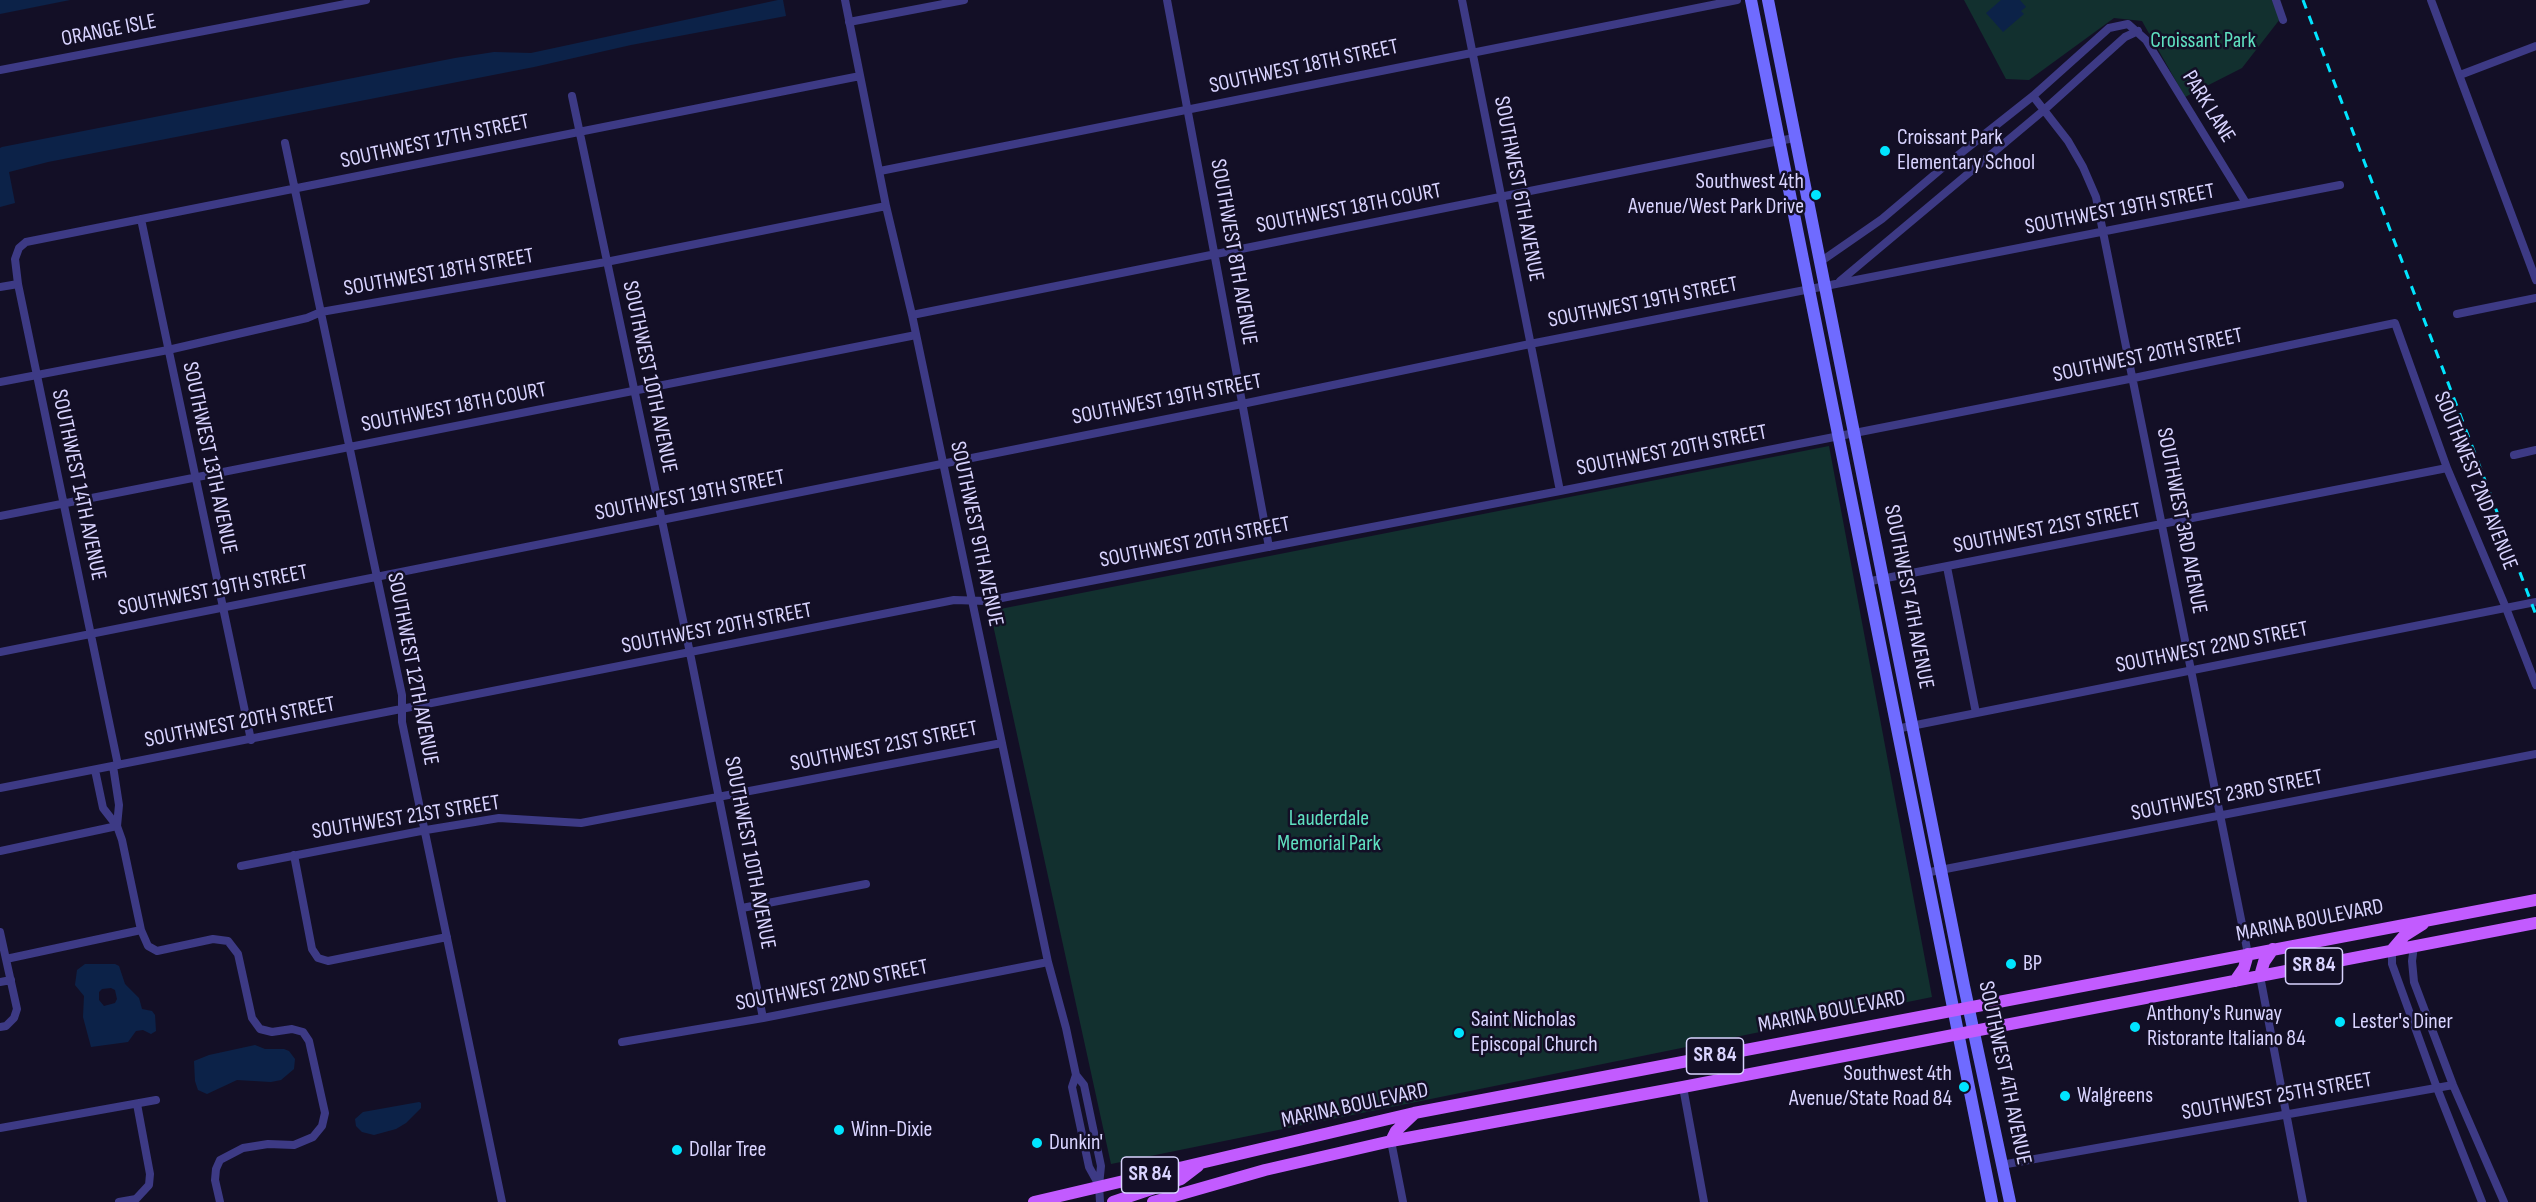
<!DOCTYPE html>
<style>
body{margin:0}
canvas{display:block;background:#130f26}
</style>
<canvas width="2536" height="1202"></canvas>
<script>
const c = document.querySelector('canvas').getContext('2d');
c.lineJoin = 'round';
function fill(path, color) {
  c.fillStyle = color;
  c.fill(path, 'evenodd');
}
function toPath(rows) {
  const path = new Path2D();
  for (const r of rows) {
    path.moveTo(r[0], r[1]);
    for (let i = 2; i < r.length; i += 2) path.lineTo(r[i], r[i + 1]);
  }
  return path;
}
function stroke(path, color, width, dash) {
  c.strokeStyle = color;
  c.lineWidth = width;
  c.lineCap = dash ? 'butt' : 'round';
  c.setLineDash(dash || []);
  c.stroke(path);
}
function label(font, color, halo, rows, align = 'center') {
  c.font = font + ' "Sofia Sans Condensed",sans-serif';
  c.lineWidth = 5;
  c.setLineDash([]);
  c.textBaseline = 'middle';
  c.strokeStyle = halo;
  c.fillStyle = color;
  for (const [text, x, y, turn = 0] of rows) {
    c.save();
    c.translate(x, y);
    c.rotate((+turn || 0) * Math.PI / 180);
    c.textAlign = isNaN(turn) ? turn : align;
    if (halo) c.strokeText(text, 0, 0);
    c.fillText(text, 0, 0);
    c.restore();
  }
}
const green = toPath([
 [1964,0,2272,0,2280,19,2242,68,2185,97,2142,21,2114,18,2029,80,2006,79],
 [1829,446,1932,997,1111,1164,990,611]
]);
const water = toPath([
 [0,0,70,0,0,14],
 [778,0,783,0,786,16,631,45,534,67,48,162,9,172,15,203,0,207,0,148,2,147,455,58,494,52,531,53],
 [2001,0,2020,0,2026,7,2021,11,2024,14,2003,32,1986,13],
 [85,964,115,964,119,966,125,984,139,998,142,1009,152,1011,155,1015,156,1031,151,1034,143,1030,136,1031,128,1042,91,1047,83,1017,84,996,75,985,77,970],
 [111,988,115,990,117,999,115,1003,104,1006,99,1000,99,992,102,989],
 [255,1045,265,1049,284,1049,289,1051,295,1059,294,1069,281,1080,271,1082,237,1080,207,1094,198,1090,195,1081,194,1061,209,1055],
 [419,1102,421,1103,421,1108,406,1123,396,1129,374,1135,362,1132,356,1126,355,1119,363,1112]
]);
const street = toPath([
 [845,0,886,206,912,315,1048,962,1066,1028,1076,1075,1072,1087,1089,1167,1099,1185],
 [1167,0,1269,547],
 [1462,0,1560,491],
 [2276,0,2283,20],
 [2431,0,2536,280],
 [849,22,964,0],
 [0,70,366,0],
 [2460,75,2536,46],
 [572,96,690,653,763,1018],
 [2033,96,2068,141,2083,167,2096,197,2248,954],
 [285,143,402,695,402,722,502,1202],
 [880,171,1737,0],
 [141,219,251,740],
 [1820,262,1882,219,1947,164,2033,96,2109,28,2128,24,2146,40,2246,203],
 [1840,281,2044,110,2125,37,2138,31],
 [0,287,18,284],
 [2457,314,2536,298],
 [912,315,1794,138],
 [0,382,168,350,307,318,321,312,606,262,886,206],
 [2514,455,2536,450],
 [0,516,916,335],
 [1947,567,1976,713],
 [1866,582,2447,468],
 [0,652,1242,404,1530,344,2340,185],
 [1896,729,2536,602],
 [118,765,18,284,15,259,19,248,26,242,860,76],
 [113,766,119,805,117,826],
 [95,770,103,808,117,826,122,840,141,930],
 [0,788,954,600,986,601,1560,491,2134,378,2395,323,2447,468,2506,608,2536,685],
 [0,851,117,826],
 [294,855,312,949,318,958,328,961,447,937],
 [241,866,426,830,499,818,581,823,1002,743],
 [1925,873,2536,754],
 [742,908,866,884],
 [0,932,17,1009,14,1018,6,1026,0,1027],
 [2414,946,2412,961,2414,982,2453,1085,2504,1202],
 [2392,950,2392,964,2437,1088,2482,1202],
 [6,959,141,930,148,946,157,951,213,939,228,941,238,954,252,1018,260,1029,272,1032,292,1029,303,1032,309,1041,325,1113,322,1126,313,1137,294,1145,268,1144,243,1148,220,1160,216,1169,215,1180,220,1202],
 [2260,976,2303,1202],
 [0,982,11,980],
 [622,1042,763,1018,1048,962],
 [1076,1075,1084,1085,1101,1166,1099,1185,1100,1202],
 [1683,1087,1704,1202],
 [0,1128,156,1100],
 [1391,1141,1403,1202],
 [2001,1165,2453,1085],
 [119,1202,136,1199,149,1185,150,1174,137,1104]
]);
const secondary = toPath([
 [1751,0,1992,1202],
 [1768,0,1964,986,2010,1202]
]);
const primary = toPath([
 [2392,950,2404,936,2423,924],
 [2260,976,2264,962,2273,949],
 [2235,981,2244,968,2248,954],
 [1391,1141,1396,1131,1414,1114],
 [1034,1202,1414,1113,2536,900],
 [1113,1202,1181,1179,1198,1166],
 [1153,1202,1265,1170,1391,1141,1683,1087,2536,923]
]);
const rail = toPath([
 [2303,0,2536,615]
]);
const markers = [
 [1885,151,6,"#00e5ff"],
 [1816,195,6,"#00e5ff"],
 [2011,964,6,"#00e5ff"],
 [2340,1022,6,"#00e5ff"],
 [2135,1027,6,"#00e5ff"],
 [1459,1033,6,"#00e5ff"],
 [1964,1087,6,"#00e5ff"],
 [2065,1096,6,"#00e5ff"],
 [839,1130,6,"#00e5ff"],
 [1037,1143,6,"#00e5ff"],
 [677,1150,6,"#00e5ff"]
];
const shields = [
 [2314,966,57],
 [1715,1056,57],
 [1150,1175,57]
];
const shieldNames = [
 ["SR 84",2314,966],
 ["SR 84",1715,1056],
 ["SR 84",1150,1175]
];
const streetNames = [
 ["ORANGE ISLE",109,31,-11],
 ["SOUTHWEST 18TH STREET",1304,67,-12],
 ["PARK LANE",2208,107,58],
 ["SOUTHWEST 17TH STREET",435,142,-12],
 ["SOUTHWEST 6TH AVENUE",1518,189,79],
 ["SOUTHWEST 18TH COURT",1349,209,-11],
 ["SOUTHWEST 19TH STREET",2120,210,-11],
 ["SOUTHWEST 8TH AVENUE",1233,252,80],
 ["SOUTHWEST 18TH STREET",439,273,-10],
 ["SOUTHWEST 19TH STREET",1643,303,-11],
 ["SOUTHWEST 20TH STREET",2148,356,-12],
 ["SOUTHWEST 10TH AVENUE",649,377,78],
 ["SOUTHWEST 19TH STREET",1167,400,-11],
 ["SOUTHWEST 18TH COURT",454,408,-11],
 ["SOUTHWEST 20TH STREET",1672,451,-11],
 ["SOUTHWEST 13TH AVENUE",209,458,78],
 ["SOUTHWEST 2ND AVENUE",2475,481,68],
 ["SOUTHWEST 14TH AVENUE",78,485,78],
 ["SOUTHWEST 19TH STREET",690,496,-11],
 ["SOUTHWEST 3RD AVENUE",2181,521,79],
 ["SOUTHWEST 21ST STREET",2047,529,-11],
 ["SOUTHWEST 9TH AVENUE",976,534,78],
 ["SOUTHWEST 20TH STREET",1195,543,-11],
 ["SOUTHWEST 19TH STREET",213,591,-11],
 ["SOUTHWEST 4TH AVENUE",1908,597,79],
 ["SOUTHWEST 20TH STREET",717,629,-11],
 ["SOUTHWEST 22ND STREET",2212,648,-11],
 ["SOUTHWEST 12TH AVENUE",412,669,79],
 ["SOUTHWEST 20TH STREET",240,723,-11],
 ["SOUTHWEST 21ST STREET",884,747,-11],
 ["SOUTHWEST 23RD STREET",2227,796,-11],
 ["SOUTHWEST 21ST STREET",406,818,-9],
 ["SOUTHWEST 10TH AVENUE",749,853,79],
 ["MARINA BOULEVARD",2310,921,-11],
 ["SOUTHWEST 22ND STREET",832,986,-11],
 ["MARINA BOULEVARD",1832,1012,-11],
 ["SOUTHWEST 4TH AVENUE",2004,1073,78],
 ["SOUTHWEST 25TH STREET",2277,1097,-10],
 ["MARINA BOULEVARD",1355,1106,-12]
];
const parkNames = [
 ["Croissant Park",2203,41],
 ["Lauderdale",1329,819],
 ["Memorial Park",1329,844]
];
const poiNames = [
 ["Croissant Park",1897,138],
 ["Elementary School",1897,163],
 ["Southwest 4th",1804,182,"right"],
 ["Avenue/West Park Drive",1804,207,"right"],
 ["BP",2023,964],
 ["Anthony's Runway",2147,1014],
 ["Ristorante Italiano 84",2147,1039],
 ["Saint Nicholas",1471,1020],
 ["Episcopal Church",1471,1045],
 ["Lester's Diner",2352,1022],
 ["Southwest 4th",1952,1074,"right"],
 ["Avenue/State Road 84",1952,1099,"right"],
 ["Walgreens",2077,1096],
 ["Winn-Dixie",851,1130],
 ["Dunkin'",1049,1143],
 ["Dollar Tree",689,1150]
];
fill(green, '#12302f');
fill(water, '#0c2248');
stroke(street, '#3d3a85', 8);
stroke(secondary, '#6f6bff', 12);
stroke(primary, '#c25bff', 12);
stroke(rail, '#00e5ff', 3, [9, 8]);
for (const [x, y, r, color] of markers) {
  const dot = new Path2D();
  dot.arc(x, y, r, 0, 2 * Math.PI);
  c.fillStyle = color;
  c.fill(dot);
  stroke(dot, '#130f26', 2);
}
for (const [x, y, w] of shields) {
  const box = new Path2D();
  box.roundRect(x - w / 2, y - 18, w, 36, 4.5);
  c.fillStyle = '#130f26';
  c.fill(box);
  stroke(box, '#d9d4ff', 1.5);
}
label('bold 21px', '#d9d4ff', null, shieldNames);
label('22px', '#d9d4ff', '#130f26', streetNames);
label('22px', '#5fe0c0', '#130f26', parkNames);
label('22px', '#d9d4ff', '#130f26', poiNames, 'left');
</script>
